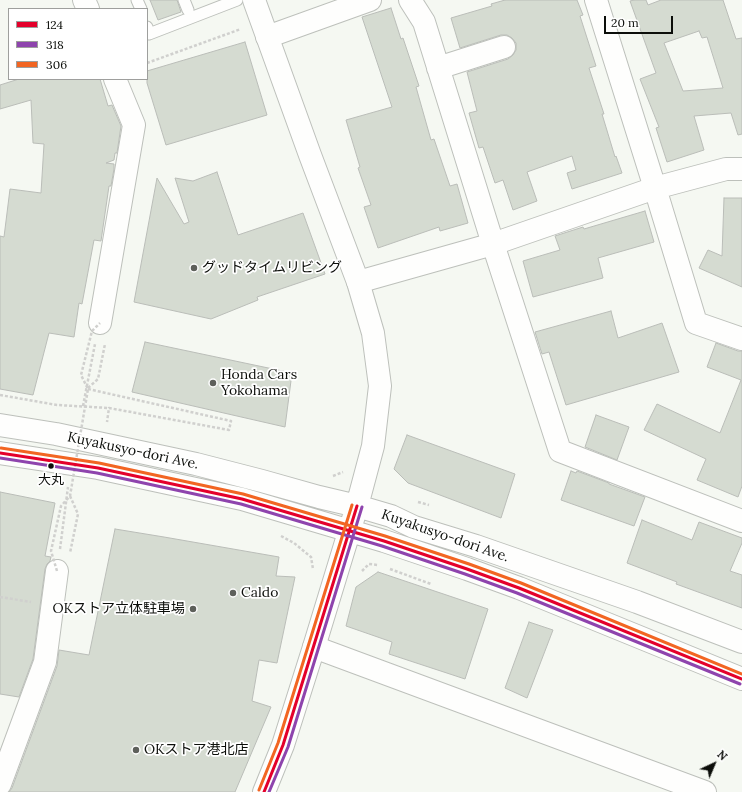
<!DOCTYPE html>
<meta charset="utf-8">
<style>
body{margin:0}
#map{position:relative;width:742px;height:792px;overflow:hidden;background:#f5f8f2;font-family:Lora,serif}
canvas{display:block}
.legend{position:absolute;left:8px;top:8px;width:140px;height:72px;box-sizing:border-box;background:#fff;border:1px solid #9e9f9d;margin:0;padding:5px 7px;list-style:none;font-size:12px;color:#0c0e0a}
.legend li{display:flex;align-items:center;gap:8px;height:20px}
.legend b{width:20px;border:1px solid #9e9f9d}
.north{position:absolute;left:694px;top:744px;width:40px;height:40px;-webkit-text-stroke:3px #fff;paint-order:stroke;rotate:44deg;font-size:11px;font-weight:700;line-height:16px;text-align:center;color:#0c0e0a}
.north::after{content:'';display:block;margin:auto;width:14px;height:18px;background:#0c0e0a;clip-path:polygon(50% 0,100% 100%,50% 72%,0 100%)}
.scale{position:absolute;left:604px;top:16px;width:69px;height:18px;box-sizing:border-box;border:2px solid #0c0e0a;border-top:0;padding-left:5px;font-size:12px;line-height:14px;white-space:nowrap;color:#0c0e0a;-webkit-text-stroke:3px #fff;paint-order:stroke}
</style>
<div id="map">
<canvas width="742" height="792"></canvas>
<ul class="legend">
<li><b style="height:5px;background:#e4002b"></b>124</li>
<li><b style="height:5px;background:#8e44ad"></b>318</li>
<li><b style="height:5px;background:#f26522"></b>306</li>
</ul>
<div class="north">N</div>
<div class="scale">20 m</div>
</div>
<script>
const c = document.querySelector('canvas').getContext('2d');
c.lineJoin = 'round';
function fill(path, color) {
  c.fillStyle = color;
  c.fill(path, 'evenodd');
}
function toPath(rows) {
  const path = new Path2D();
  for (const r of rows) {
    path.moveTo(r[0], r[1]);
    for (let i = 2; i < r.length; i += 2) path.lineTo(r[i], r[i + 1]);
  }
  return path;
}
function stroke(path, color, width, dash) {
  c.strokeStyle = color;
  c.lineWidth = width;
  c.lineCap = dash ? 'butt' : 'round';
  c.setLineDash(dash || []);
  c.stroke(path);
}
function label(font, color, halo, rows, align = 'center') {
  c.font = font + ' Lora,"Noto Sans JP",serif';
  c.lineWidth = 3.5;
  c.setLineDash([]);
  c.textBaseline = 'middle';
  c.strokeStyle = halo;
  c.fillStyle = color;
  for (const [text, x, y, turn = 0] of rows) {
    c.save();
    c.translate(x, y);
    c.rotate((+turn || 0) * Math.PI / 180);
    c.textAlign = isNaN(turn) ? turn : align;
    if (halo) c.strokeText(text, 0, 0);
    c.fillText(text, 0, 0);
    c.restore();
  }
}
const building = toPath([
 [150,0,177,0,181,12,158,20,150,0],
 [505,0,577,0,583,15,580,16,596,66,589,68,604,114,602,114,615,157,616,156,622,173,572,189,567,173,576,170,572,156,527,172,537,201,513,210,503,180,495,183,483,147,479,148,469,113,477,111,467,72,508,59,513,55,516,50,516,43,512,38,507,35,501,35,460,48,451,18,492,6,491,4,505,0],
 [634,0,646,0,648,5,661,0,723,0,736,39,742,38,742,134,738,135,731,113,694,116,704,150,667,162,656,128,659,127,640,79,656,73,630,1,634,0],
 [699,31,702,38,707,37,723,88,683,91,664,43,699,31],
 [391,8,401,39,403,38,419,86,416,87,431,140,434,139,450,186,457,184,468,223,440,231,439,227,378,248,364,207,371,205,358,168,360,167,346,120,392,107,362,17,391,8],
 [245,42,267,115,166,145,147,83,147,71,245,42],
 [19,79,100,79,108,106,112,105,121,126,117,153,115,153,114,160,106,163,114,164,114,169,111,186,109,186,101,241,94,240,82,304,79,303,74,337,49,333,33,395,0,389,0,236,4,237,10,189,41,193,44,144,33,143,31,100,0,109,0,85,19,79],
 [217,172,238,235,303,213,325,274,257,297,258,300,211,319,134,302,157,178,184,224,189,222,175,178,193,181,217,172],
 [724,198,742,198,742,287,699,268,708,250,722,256,724,198],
 [645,211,654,242,598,258,603,278,533,297,523,261,560,250,555,236,583,227,584,229,645,211],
 [611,311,618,338,662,323,679,372,566,405,549,352,542,354,535,332,611,311],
 [145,342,292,373,285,427,132,392,145,342],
 [716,343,738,351,742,351,742,486,738,497,697,480,706,459,644,430,657,404,720,433,741,380,707,367,716,343],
 [596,415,629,427,617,460,585,447,596,415],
 [407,435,515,474,501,518,408,483,394,469,407,435],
 [571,471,576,473,577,471,609,483,609,484,645,497,634,526,561,500,571,471],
 [0,492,55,503,45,556,51,557,50,561,47,564,45,569,33,659,19,697,0,694,0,492],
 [642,520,692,540,699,522,742,538,742,543,730,571,742,575,742,608,676,584,677,582,627,563,642,520],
 [115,529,164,537,279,557,276,576,295,577,277,663,259,660,252,701,271,707,235,792,9,792,12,788,57,666,59,650,89,655,115,529],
 [378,572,488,609,465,679,389,654,392,642,346,626,356,587,378,572],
 [529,622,553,630,527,698,505,688,529,622]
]);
const path = toPath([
 [147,63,241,29],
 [88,388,98,379,105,344],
 [88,389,231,421,229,430,109,408,107,422],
 [0,395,57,405,109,408],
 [83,406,95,344],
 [333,476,343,472],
 [70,496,78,514,70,553],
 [418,502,429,505],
 [281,536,294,543,311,557,313,569],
 [60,549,68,487],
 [390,569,431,584],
 [362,571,369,564,378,565],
 [0,597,31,602]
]);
const lane = toPath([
 [137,0,141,9],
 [184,0,188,10],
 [147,27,149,34,237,0]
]);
const street = toPath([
 [84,0,88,9],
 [410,0,424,22,493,244,560,451,742,521],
 [596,0,655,188,696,323,742,339],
 [267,37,370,0],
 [438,68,504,47],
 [358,282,493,244,655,188,726,169,742,169],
 [100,323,134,125,115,79],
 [314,647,705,792],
 [0,784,45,662,57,571]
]);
const secondary = toPath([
 [254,0,310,155,358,282,373,333,380,386,373,446,357,506,314,647,283,745,264,792],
 [0,425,56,434,196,464,262,481,319,497,357,506,391,516,414,527,476,546,637,602,742,642],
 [0,453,98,468,242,499,384,541,467,569,519,588,742,679]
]);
const pathBridge = toPath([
 [57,571,51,551,61,506,70,496,88,389,81,375,92,331,100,323]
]);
const bus1 = toPath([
 [0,453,98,468,242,499,384,541,467,569,519,588,742,679],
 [264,792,283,745,357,506]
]);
const bus2 = toPath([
 [0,458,97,473,241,504,382,546,465,574,517,593,740,684],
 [269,792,288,747,362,507]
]);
const bus3 = toPath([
 [1,448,99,463,243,494,385,536,469,564,521,583,742,674],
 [259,790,278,743,352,505]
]);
const markers = [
 [194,268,4,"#5e605b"],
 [213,383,4,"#5e605b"],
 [51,466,3.5,"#0c0e0a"],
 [233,593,4,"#5e605b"],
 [193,609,4,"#5e605b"],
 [136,750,4,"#5e605b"]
];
const busNames = [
 ["大丸",51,480]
];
const poiNames = [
 ["グッドタイムリビング",202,268],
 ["Honda Cars",221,375],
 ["Yokohama",221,391],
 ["Caldo",241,593],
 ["OKストア立体駐車場",185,609,"right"],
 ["OKストア港北店",144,750]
];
const streetNames = [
 ["Kuyakusyo-dori Ave.",133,451,12],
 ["Kuyakusyo-dori Ave.",445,536,19]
];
fill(building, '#d5dbd1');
stroke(building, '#babdb8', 1);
stroke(lane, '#bdc0bb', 13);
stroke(street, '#bdc0bb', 24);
stroke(secondary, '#bdc0bb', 24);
stroke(path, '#d0d0ce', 2.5, [3, 2]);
stroke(lane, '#fefefd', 11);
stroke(street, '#fefefd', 22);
stroke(secondary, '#fefefd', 22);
stroke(pathBridge, '#d0d0ce', 2.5, [3, 2]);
stroke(bus1, '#e4002b', 3);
stroke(bus2, '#8e44ad', 3);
stroke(bus3, '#f26522', 3);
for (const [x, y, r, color] of markers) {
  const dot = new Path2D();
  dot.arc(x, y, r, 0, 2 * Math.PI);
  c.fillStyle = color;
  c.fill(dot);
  stroke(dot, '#fff', 1.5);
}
label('13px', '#0c0e0a', '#fff', busNames);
label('14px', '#0c0e0a', '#fff', poiNames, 'left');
label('14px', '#0c0e0a', '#fff', streetNames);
</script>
